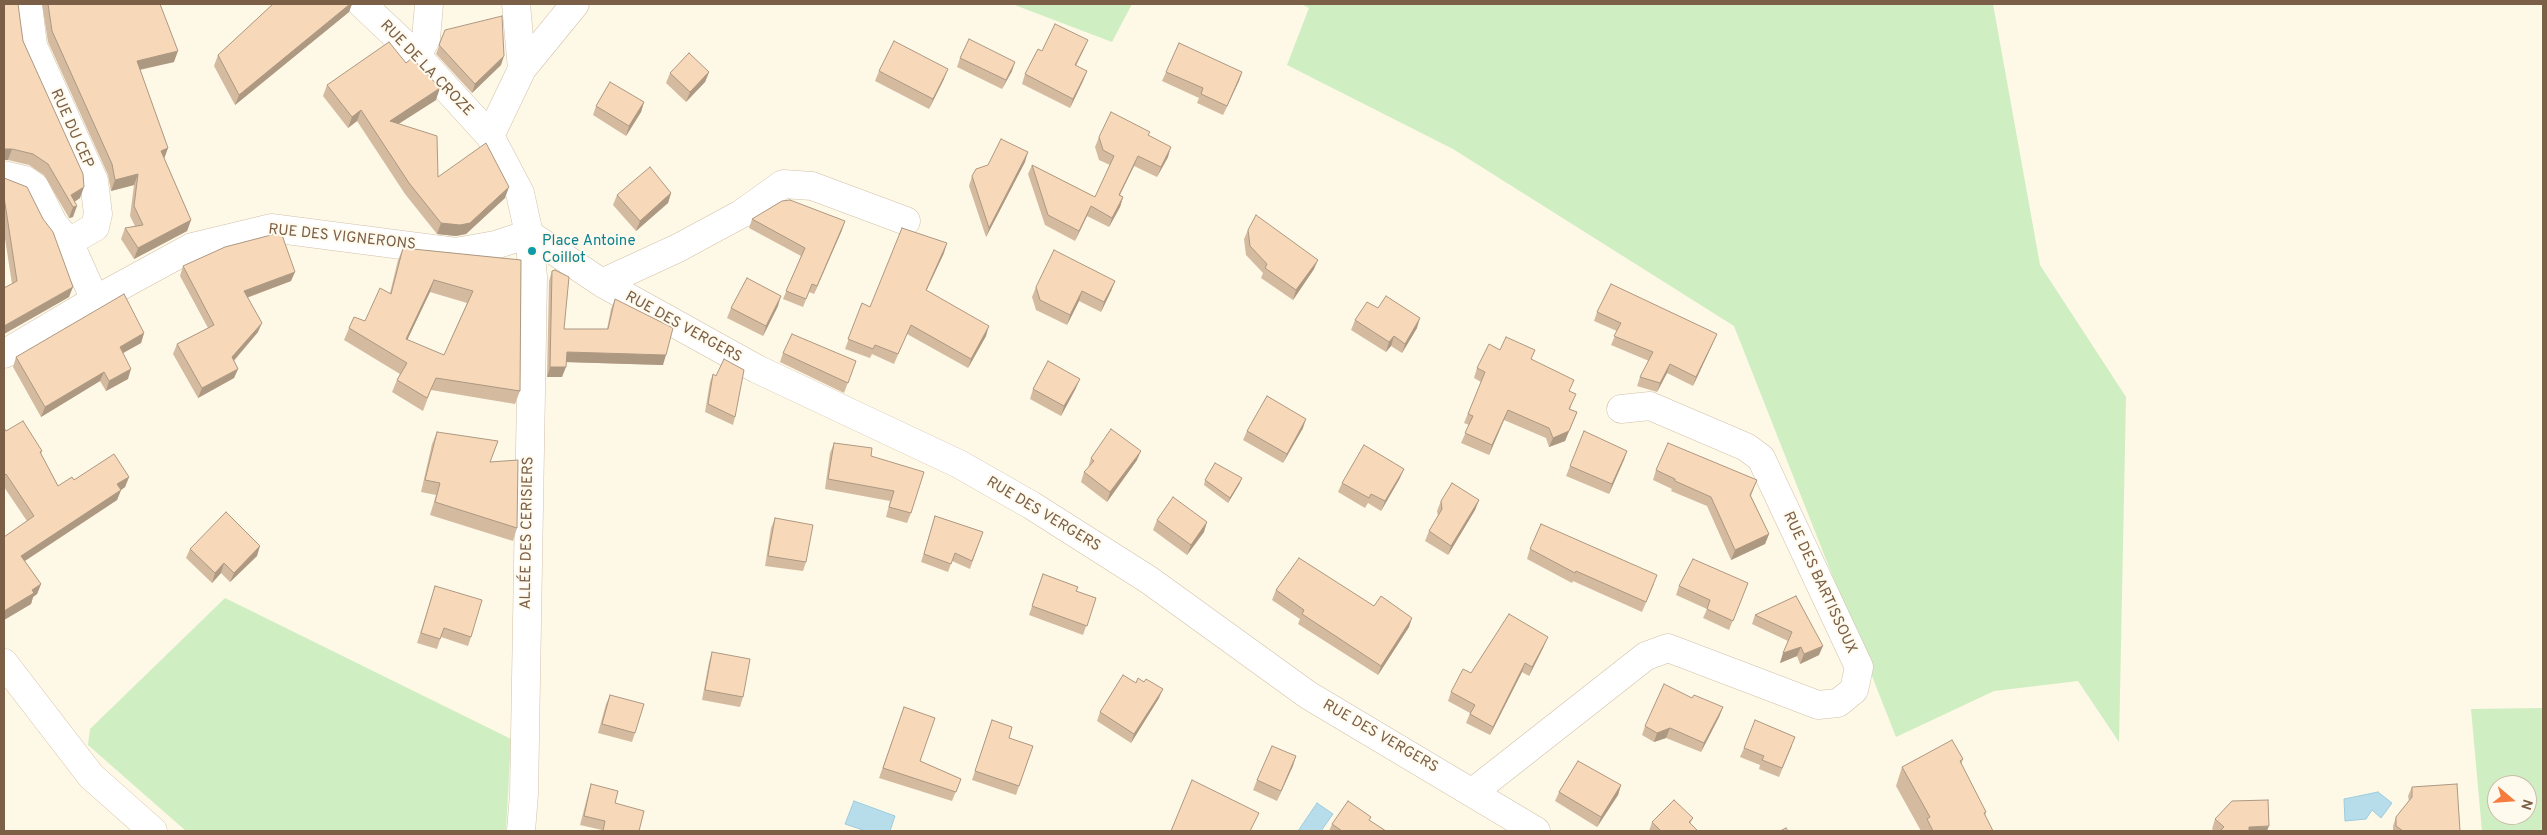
<!DOCTYPE html>
<meta charset="utf-8">
<style>
body{margin:0}
#map{position:relative;width:2547px;height:835px;overflow:hidden;background:#fef8e6;font-family:Overpass,sans-serif}
canvas{display:block}
.frame{position:absolute;inset:0;border:5px solid #7b5f47;pointer-events:none}
.north{position:absolute;left:2487px;top:775px;width:50px;height:50px;box-sizing:border-box;background:#fffaee;border:1px solid #cabcab;border-radius:50%;rotate:108deg;font-size:14px;font-weight:700;line-height:20px;text-align:center;color:#7b5f47}
.north::after{content:'';display:block;margin:auto;width:18px;height:22px;background:#f57c3e;clip-path:polygon(50% 0,100% 100%,50% 72%,0 100%)}
</style>
<div id="map">
<canvas width="2547" height="835"></canvas>
<div class="frame"></div>
<div class="north">N</div>
</div>
<script>
const c = document.querySelector('canvas').getContext('2d');
c.lineJoin = 'round';
function fill(path, color) {
  c.fillStyle = color;
  c.fill(path, 'evenodd');
}
function toPath(rows) {
  const path = new Path2D();
  for (const r of rows) {
    path.moveTo(r[0], r[1]);
    for (let i = 2; i < r.length; i += 2) path.lineTo(r[i], r[i + 1]);
  }
  return path;
}
function stroke(path, color, width, dash) {
  c.strokeStyle = color;
  c.lineWidth = width;
  c.lineCap = dash ? 'butt' : 'round';
  c.setLineDash(dash || []);
  c.stroke(path);
}
function label(font, color, halo, rows, align = 'center') {
  c.font = font + ' Overpass,sans-serif';
  c.lineWidth = 4;
  c.setLineDash([]);
  c.textBaseline = 'middle';
  c.strokeStyle = halo;
  c.fillStyle = color;
  for (const [text, x, y, turn = 0] of rows) {
    c.save();
    c.translate(x, y);
    c.rotate((+turn || 0) * Math.PI / 180);
    c.textAlign = isNaN(turn) ? turn : align;
    if (halo) c.strokeText(text, 0, 0);
    c.fillText(text, 0, 0);
    c.restore();
  }
}
const green = toPath([
 [1012,4,1132,4,1112,42],
 [1301,4,1993,4,2040,265,2126,397,2119,742,2078,681,1994,691,1896,737,1734,326,1453,149,1287,65,1309,8],
 [225,598,511,739,506,831,186,831,88,745,90,729],
 [2543,708,2543,831,2482,831,2471,709],
 [2497,785,2527,785,2527,815,2497,815]
]);
const water = toPath([
 [2378,792,2392,803,2381,818,2372,810,2366,819,2345,821,2344,799,2378,792],
 [854,801,895,816,890,831,866,831,845,824,854,801],
 [1317,803,1333,814,1321,831,1298,831,1317,803]
]);
const street = toPath([
 [28,4,33,46,94,181,98,214,95,227,69,242],
 [362,4,417,56,490,136,520,193,529,234,533,277,524,794,521,831],
 [417,56,426,39,429,4],
 [522,69,575,4],
 [490,136,522,69,516,4],
 [4,175,25,180,35,187,53,223,69,242,95,300],
 [529,234,602,283,757,369,959,464,1031,505,1149,580,1308,695,1536,831],
 [602,283,678,248,741,214,783,184,812,186,906,221],
 [4,354,95,300,192,247,271,228,456,252,495,245,529,234],
 [1473,792,1646,656,1668,648,1818,705,1838,703,1854,690,1859,667,1761,458,1746,447,1650,406,1621,409]
]);
const secondary = toPath([
 [4,663,91,776,153,831]
]);
const wall = toPath([
 [42,4,160,4,174,62,140,70,168,148,164,158,191,220,187,231,134,259,121,239,125,228,135,226,130,216,134,185,111,191,108,175,48,42],
 [273,4,352,4,349,12,235,105,214,66,218,55],
 [445,30,501,65,472,93,436,54],
 [23,41,80,198,74,202,73,217,69,218,44,175,29,165,8,160],
 [1084,49,1076,66,1087,71,1083,81,1070,108,1022,84,1025,74,1042,51],
 [960,58,1012,71,1002,89,957,67],
 [879,71,944,79,929,109,875,81],
 [709,72,705,82,686,102,666,83,670,73],
 [1166,72,1242,72,1239,81,1223,115,1197,103,1199,98,1162,81],
 [327,85,436,100,398,124,438,177,505,198,466,234,456,236,437,234,405,194,357,121,348,128,323,96],
 [644,102,641,112,626,136,593,115,596,106],
 [1149,136,1168,157,1157,177,1134,166,1120,195,1123,197,1120,207,1109,227,1087,216,1075,241,1045,225,1028,174,1032,165,1095,197,1110,165,1099,160,1095,147,1099,137],
 [1025,162,986,237,969,186,972,176],
 [4,178,69,297,4,334,4,288,12,284,4,232],
 [671,193,668,203,636,231,613,205,617,195],
 [752,219,842,230,814,294,809,292,803,307,783,299,801,256,749,228],
 [1248,230,1314,269,1293,300,1261,278,1263,273,1246,255,1244,239],
 [403,248,521,260,520,391,515,404,431,390,423,411,392,392,397,380,400,374,344,340,349,328,365,321,390,293,398,260],
 [430,292,467,303,444,355,407,340],
 [944,253,926,291,986,336,968,368,907,334,894,364,872,354,870,358,845,349,862,303,870,307],
 [183,266,291,281,247,298,258,332,234,361,238,369,234,378,198,398,173,354,177,344,208,328,180,276],
 [552,271,564,329,607,329,611,309,615,299,663,365,566,362,562,377,547,377,549,281],
 [1115,281,1111,291,1101,312,1079,301,1067,325,1036,310,1032,297,1036,287],
 [778,306,763,336,727,318,731,308],
 [1597,312,1717,334,1713,343,1693,386,1667,373,1657,392,1637,386,1640,377,1649,361,1611,345,1617,331,1594,321],
 [1355,320,1417,328,1402,353,1391,346,1386,352,1351,330],
 [144,333,141,343,123,353,128,379,106,391,100,381,41,417,13,367,16,357],
 [1500,350,1532,359,1570,391,1572,403,1570,409,1577,412,1565,441,1549,447,1546,438,1504,420,1489,455,1461,443,1469,425,1464,423,1481,382,1474,378,1477,368],
 [783,353,856,361,844,393,780,362],
 [713,374,735,417,733,425,705,412,710,382],
 [1076,388,1061,416,1030,399,1033,389],
 [4,428,6,431,42,451,41,454,58,486,74,480,129,477,125,487,121,490,117,500,25,561,41,584,37,594,33,597,31,604,4,620,4,537,27,521,4,487],
 [1303,428,1283,463,1243,440,1247,431],
 [437,432,490,462,517,528,513,541,430,515,436,495,421,492,432,444],
 [834,443,871,456,911,513,907,523,886,517,890,501,825,489,830,453],
 [1627,451,1609,494,1566,476,1570,466],
 [1091,458,1137,460,1107,502,1081,482,1084,472,1088,468],
 [1656,470,1757,480,1751,496,1769,534,1765,544,1731,560,1707,506,1671,491,1672,489,1653,480],
 [1400,478,1381,511,1368,503,1365,508,1338,492,1342,483],
 [1205,480,1240,483,1228,503,1204,485],
 [1479,500,1475,510,1448,555,1425,541,1429,531,1438,516,1437,511,1441,501],
 [935,516,983,532,970,569,952,561,948,572,921,562],
 [775,518,806,562,803,571,765,566,771,528],
 [1157,520,1204,532,1187,555,1153,530],
 [190,549,257,556,230,582,221,573,212,583,186,558],
 [1530,549,1654,584,1642,612,1573,581,1572,583,1527,559],
 [1043,574,1078,587,1076,591,1096,598,1083,635,1029,615],
 [1748,583,1729,630,1703,618,1707,609,1676,595,1679,586],
 [435,586,471,637,468,646,441,637,437,649,417,643],
 [1276,590,1374,606,1409,627,1378,675,1298,624,1300,619,1272,600],
 [1796,596,1819,655,1800,664,1797,656,1780,663,1788,641,1752,624,1755,615],
 [1544,646,1529,676,1522,672,1490,735,1466,723,1470,713,1448,701,1451,692,1471,673],
 [712,652,743,697,740,707,702,700,709,662],
 [610,695,635,733,632,742,598,733,606,704],
 [1159,698,1131,743,1097,721,1100,712],
 [1692,698,1723,707,1719,717,1701,752,1666,738,1654,742,1642,735,1645,726],
 [904,707,920,761,961,779,952,801,879,778],
 [989,729,1009,738,1033,746,1016,795,972,780],
 [1792,746,1779,777,1759,769,1760,765,1740,757,1744,748],
 [1296,756,1277,801,1253,790,1257,780],
 [1963,759,1961,765,1986,812,1985,816,1993,831,1921,831,1896,786,1902,767],
 [591,784,615,803,639,831,602,831,602,830,580,825,588,794],
 [1621,785,1618,795,1597,827,1555,801,1559,792],
 [2412,787,2460,831,2393,831,2393,826,2396,817,2409,801,2408,796],
 [1693,818,1690,824,1698,831,1649,831,1652,822],
 [2215,819,2267,831,2214,831,2212,829],
 [1370,821,1386,831,1329,831,1332,824]
]);
const shadedWall = toPath([
 [350,4,352,4,349,12,235,105,239,95],
 [1088,40,1084,49,1071,74,1075,65],
 [178,51,174,62,133,71,137,61],
 [504,56,501,65,472,93,475,84],
 [1015,62,1012,71,1002,89,1006,80],
 [948,69,944,79,929,109,933,99],
 [1087,71,1083,81,1070,108,1073,99],
 [709,72,705,82,686,102,690,92],
 [1242,72,1239,81,1223,115,1227,106],
 [440,88,436,100,386,132,390,121],
 [644,102,641,112,626,136,629,126],
 [361,110,357,121,348,128,352,117],
 [1171,147,1168,157,1157,177,1161,167],
 [168,148,164,159,161,151],
 [4,149,12,149,8,160,4,160],
 [1028,152,1025,162,986,237,989,228],
 [1138,156,1134,166,1115,204,1119,195],
 [138,174,134,185,111,191,115,180],
 [84,187,80,198,71,204,71,195],
 [509,187,505,198,466,234,456,236,437,234,441,223],
 [671,193,668,203,636,231,640,221],
 [1123,197,1120,207,1109,227,1112,218],
 [77,206,73,217,69,218,73,207],
 [1091,206,1087,216,1075,241,1079,231],
 [191,220,187,231,134,259,138,248],
 [845,221,842,230,814,294,817,286],
 [947,243,944,253,922,300,926,290],
 [1318,260,1314,269,1293,300,1296,290],
 [295,272,291,281,240,300,244,291],
 [434,280,430,292,402,351,406,339],
 [1115,281,1111,291,1101,312,1104,302],
 [73,287,69,297,4,334,4,326],
 [1082,291,1079,301,1067,325,1070,315],
 [781,296,778,306,763,336,766,326],
 [1420,318,1417,328,1402,353,1405,344],
 [262,323,258,332,228,367,232,357],
 [989,326,986,336,968,368,971,359],
 [144,333,141,343,116,357,120,347],
 [1717,334,1713,343,1693,386,1696,377],
 [1394,336,1391,346,1386,352,1389,342],
 [567,352,666,355,663,365,563,362],
 [1670,364,1667,373,1657,392,1660,383],
 [550,367,566,367,562,377,547,377],
 [131,369,128,379,106,391,109,381],
 [238,369,234,378,198,398,202,388],
 [104,372,100,381,41,417,45,407],
 [1080,379,1076,388,1061,416,1064,406],
 [1508,410,1504,420,1489,455,1492,445],
 [1577,412,1565,441,1549,447,1553,438],
 [1306,419,1303,428,1283,463,1287,454],
 [1141,451,1137,460,1107,502,1110,492],
 [1627,451,1624,460,1609,494,1612,484],
 [1404,469,1400,478,1381,511,1385,501],
 [129,477,125,487,121,490,117,500,17,566,21,556,117,484],
 [1242,478,1240,483,1228,503,1230,498],
 [1479,500,1475,510,1448,555,1451,546],
 [1207,522,1204,532,1187,555,1191,545],
 [1769,534,1765,544,1731,560,1735,550],
 [260,546,257,556,230,582,234,573],
 [224,563,221,573,212,583,215,573],
 [41,584,37,594,33,597,31,604,4,620,4,611],
 [1412,618,1409,627,1378,675,1381,666],
 [1548,637,1544,646,1529,676,1532,667],
 [1823,646,1819,655,1800,664,1804,654],
 [1801,647,1797,656,1780,663,1783,653],
 [1525,663,1522,672,1490,735,1493,727],
 [1163,689,1159,698,1131,743,1134,734],
 [1723,707,1719,717,1701,752,1704,743],
 [1670,728,1666,738,1654,742,1657,733],
 [1296,756,1293,766,1277,801,1281,791],
 [1621,785,1618,795,1597,827,1601,817],
 [2269,826,2267,831,2247,831,2249,827]
]);
const building = toPath([
 [4,4,18,4,23,41,83,174,84,187,71,195,77,206,73,207,48,164,33,154,12,149,4,149,4,4],
 [48,4,160,4,178,51,137,61,168,148,161,151,191,220,138,248,125,228,143,225,134,206,138,174,115,180,112,164,52,31,48,4],
 [273,4,350,4,239,95,218,55,273,4],
 [502,16,504,56,475,84,439,45,445,30,502,16],
 [1055,24,1088,40,1075,65,1087,71,1073,99,1025,74,1038,49,1042,51,1055,24],
 [969,39,1015,62,1006,80,960,58,969,39],
 [894,41,948,69,933,99,879,71,894,41],
 [389,42,406,63,412,58,440,88,390,121,437,136,438,177,486,143,509,187,470,223,460,225,441,223,409,183,361,110,352,117,327,85,389,42],
 [1179,43,1242,72,1227,106,1201,94,1203,88,1166,72,1179,43],
 [689,53,709,72,690,92,670,73,689,53],
 [610,82,644,102,629,126,596,106,610,82],
 [1111,112,1150,132,1148,135,1171,147,1161,167,1138,156,1119,195,1123,197,1112,218,1091,206,1079,231,1048,215,1032,165,1095,197,1114,156,1103,150,1099,137,1111,112],
 [1001,139,1028,152,989,228,972,176,976,169,988,165,1001,139],
 [650,167,671,193,640,221,617,195,650,167],
 [4,178,27,187,43,219,53,232,73,287,4,326,4,288,17,281,4,197,4,178],
 [790,200,845,221,817,286,812,284,806,299,786,291,805,248,752,219,782,201,790,200],
 [1256,215,1318,260,1296,290,1265,268,1267,264,1250,246,1248,230,1256,215],
 [902,228,947,243,926,290,989,326,971,359,911,325,898,354,875,345,873,349,848,339,862,303,870,307,902,228],
 [275,234,282,235,295,272,244,291,262,323,232,357,238,369,202,388,177,344,214,325,183,266,225,247,275,234],
 [403,248,521,260,520,391,436,378,427,398,397,380,407,363,349,328,354,317,365,321,380,288,391,294,403,248],
 [434,280,473,291,444,355,406,339,434,280],
 [1054,250,1115,281,1104,302,1082,291,1070,315,1040,300,1036,287,1054,250],
 [555,270,569,277,564,329,608,329,615,299,673,328,666,355,567,352,566,367,550,367,552,271,555,270],
 [747,278,781,296,766,326,731,308,747,278],
 [1611,284,1717,334,1696,377,1670,364,1660,383,1640,377,1653,352,1614,336,1621,323,1597,312,1611,284],
 [124,294,144,333,120,347,131,369,109,381,104,372,45,407,16,357,124,294],
 [1386,296,1420,318,1405,344,1394,336,1389,342,1355,320,1367,302,1378,308,1386,296],
 [792,334,856,361,848,383,783,353,792,334],
 [1506,337,1535,350,1531,359,1574,380,1569,391,1576,394,1569,409,1577,412,1569,431,1553,438,1549,428,1508,410,1492,445,1465,433,1473,416,1468,414,1485,372,1477,368,1489,344,1500,350,1506,337],
 [724,359,744,370,735,417,708,404,713,374,716,376,724,359],
 [1048,361,1080,379,1064,406,1033,389,1048,361],
 [1267,396,1306,419,1287,454,1247,431,1267,396],
 [23,421,42,451,40,452,58,486,72,477,74,480,114,454,129,477,117,484,121,490,21,556,41,584,32,590,34,593,4,611,4,537,34,516,6,474,4,476,4,428,6,431,23,421],
 [1111,429,1141,451,1110,492,1084,472,1094,461,1091,458,1111,429],
 [1584,431,1627,451,1612,484,1570,466,1584,431],
 [437,432,498,441,490,462,518,460,517,528,435,502,440,483,425,480,437,432],
 [834,443,872,448,871,456,924,472,911,513,889,507,894,491,828,479,834,443],
 [1668,443,1757,480,1750,495,1769,534,1735,550,1711,497,1675,481,1675,479,1656,470,1668,443],
 [1364,445,1404,469,1385,501,1371,494,1369,498,1342,483,1364,445],
 [1215,463,1242,478,1230,498,1205,480,1215,463],
 [1452,483,1479,500,1451,546,1429,531,1442,509,1441,501,1452,483],
 [1173,497,1207,522,1191,545,1157,520,1173,497],
 [226,512,260,546,234,573,224,563,215,573,190,549,226,512],
 [935,516,983,532,972,561,955,553,951,564,924,554,935,516],
 [775,518,813,525,806,562,768,556,775,518],
 [1541,524,1657,575,1646,602,1576,571,1575,573,1530,549,1541,524],
 [1299,558,1374,606,1381,596,1412,618,1381,666,1302,614,1304,610,1276,590,1299,558],
 [1693,559,1748,583,1733,621,1707,609,1710,600,1679,586,1693,559],
 [1043,574,1078,587,1076,591,1096,598,1087,626,1032,606,1043,574],
 [435,586,482,600,471,637,444,628,440,639,421,633,435,586],
 [1796,596,1823,646,1804,654,1801,647,1783,653,1792,632,1755,615,1796,596],
 [1509,614,1548,637,1532,667,1525,663,1493,727,1470,714,1475,705,1451,692,1463,669,1471,673,1509,614],
 [712,652,750,659,743,697,705,690,712,652],
 [1123,675,1136,683,1138,678,1144,682,1146,679,1163,689,1134,734,1100,712,1123,675],
 [1664,684,1692,698,1694,695,1723,707,1704,743,1670,728,1657,733,1645,726,1664,684],
 [610,695,644,704,635,733,602,724,610,695],
 [904,707,935,718,920,761,961,779,956,792,883,768,904,707],
 [992,720,1012,727,1009,738,1033,746,1019,786,975,771,992,720],
 [1755,720,1795,737,1782,768,1762,760,1764,756,1744,748,1755,720],
 [1952,740,1963,759,1960,761,1986,812,1984,813,1993,831,1933,831,1927,819,1930,817,1902,767,1952,740],
 [1272,746,1296,756,1281,791,1257,780,1272,746],
 [1578,761,1621,785,1601,817,1559,792,1578,761],
 [1192,780,1259,813,1250,831,1171,831,1192,780],
 [591,784,618,791,615,803,644,811,639,831,603,831,605,821,584,816,591,784],
 [2457,784,2460,831,2403,831,2396,826,2396,817,2412,797,2412,787,2457,784],
 [1674,800,1693,818,1689,822,1698,831,1661,831,1652,822,1674,800],
 [2268,800,2269,826,2249,827,2249,831,2220,831,2224,827,2215,819,2232,801,2268,800],
 [1348,801,1371,817,1369,820,1386,831,1342,831,1332,824,1348,801],
 [1786,828,1788,831,1780,831,1786,828]
]);
const markers = [
 [532,251,5,"#0f9aa8"]
];
const streetNames = [
 ["RUE DE LA CROZE",426,69,46],
 ["RUE DU CEP",71,129,66],
 ["RUE DES VIGNERONS",342,238,6],
 ["RUE DES VERGERS",683,328,29],
 ["RUE DES VERGERS",1043,515,31],
 ["ALLÉE DES CERISIERS",528,533,-89],
 ["RUE DES BARTISSOUX",1819,583,65],
 ["RUE DES VERGERS",1380,737,30]
];
const cultureNames = [
 ["Place Antoine",542,242],
 ["Coillot",542,259]
];
fill(green, '#cfeec2');
fill(water, '#b7ddeb');
stroke(water, '#9cccde', 1);
stroke(street, '#d2c0aa', 29);
stroke(secondary, '#d8c3a9', 29);
stroke(street, '#fff', 28);
stroke(secondary, '#fff', 28);
fill(wall, '#d4bba0');
fill(shadedWall, '#ad9882');
fill(building, '#f7d9ba');
stroke(building, '#ad9882', 1);
for (const [x, y, r, color] of markers) {
  const dot = new Path2D();
  dot.arc(x, y, r, 0, 2 * Math.PI);
  c.fillStyle = color;
  c.fill(dot);
  stroke(dot, '#fffaee', 2);
}
label('15px', '#7b5f47', '#fffaee', streetNames);
label('15px', '#0d838f', '#fffaee', cultureNames, 'left');
</script>
